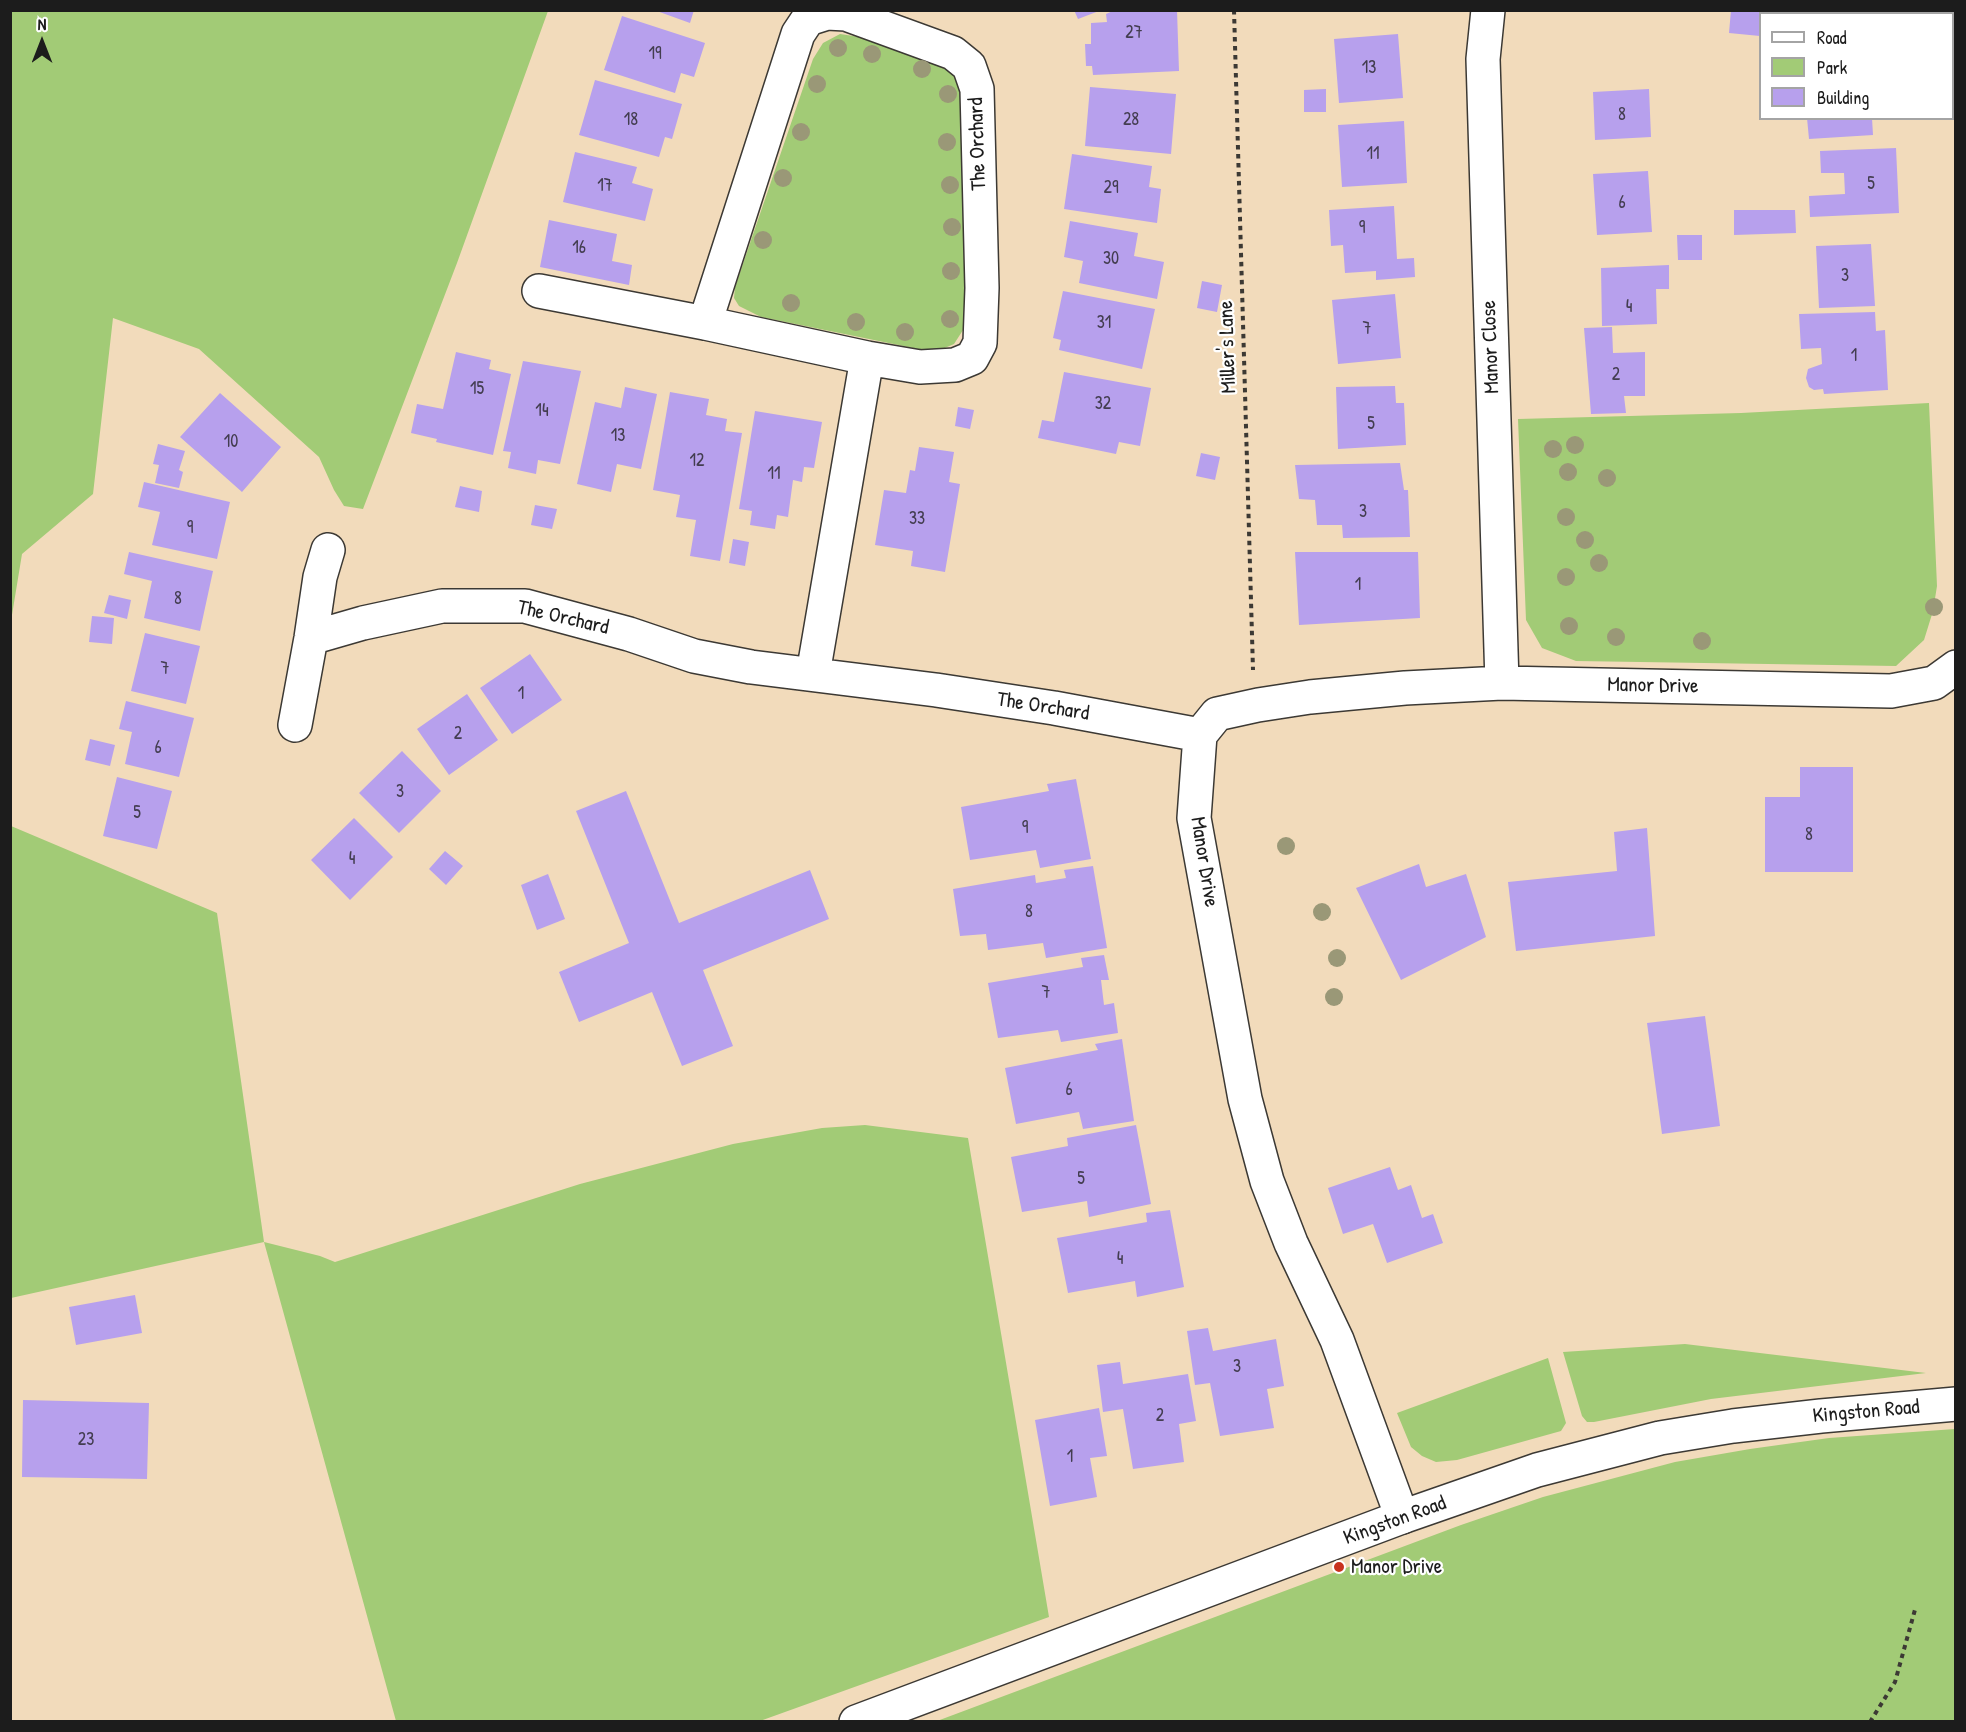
<!DOCTYPE html>
<style>
body{margin:0}
#map{position:relative;width:1966px;height:1732px;overflow:hidden;background:#f2dbbb;font-family:"Patrick Hand",sans-serif}
canvas{display:block}
.frame{position:absolute;inset:0;border:12px solid #1c1c1c;pointer-events:none}
.legend{position:absolute;left:1759px;top:12px;width:195px;height:108px;box-sizing:border-box;background:#fff;border:2px solid #a4a4a4;margin:0;padding:8px 10px;list-style:none;font-size:18px;color:#1c1c1c}
.legend li{display:flex;align-items:center;gap:12px;height:30px}
.legend b{width:30px;border:2px solid #a4a4a4}
.north{position:absolute;left:12px;top:12px;width:60px;height:60px;-webkit-text-stroke:4px #fff;paint-order:stroke;rotate:0deg;font-size:16px;font-weight:700;line-height:24px;text-align:center;color:#1c1c1c}
.north::after{content:'';display:block;margin:auto;width:21px;height:27px;background:#1c1c1c;clip-path:polygon(50% 0,100% 100%,50% 72%,0 100%)}
</style>
<div id="map">
<canvas width="1966" height="1732"></canvas>
<div class="frame"></div>
<ul class="legend">
<li><b style="height:8px;background:#fff"></b>Road</li>
<li><b style="height:16px;background:#a2cb76"></b>Park</li>
<li><b style="height:16px;background:#b7a0ed"></b>Building</li>
</ul>
<div class="north">N</div>
</div>
<script>
const c = document.querySelector('canvas').getContext('2d');
c.lineJoin = 'round';
function fill(path, color) {
  c.fillStyle = color;
  c.fill(path, 'evenodd');
}
function toPath(rows) {
  const path = new Path2D();
  for (const r of rows) {
    path.moveTo(r[0], r[1]);
    for (let i = 2; i < r.length; i += 2) path.lineTo(r[i], r[i + 1]);
  }
  return path;
}
function stroke(path, color, width, dash) {
  c.strokeStyle = color;
  c.lineWidth = width;
  c.lineCap = dash ? 'butt' : 'round';
  c.setLineDash(dash || []);
  c.stroke(path);
}
function label(font, color, halo, rows, align = 'center') {
  c.font = font + ' "Patrick Hand",sans-serif';
  c.lineWidth = 4.5;
  c.setLineDash([]);
  c.textBaseline = 'middle';
  c.strokeStyle = halo;
  c.fillStyle = color;
  for (const [text, x, y, turn = 0] of rows) {
    c.save();
    c.translate(x, y);
    c.rotate((+turn || 0) * Math.PI / 180);
    c.textAlign = isNaN(turn) ? turn : align;
    if (halo) c.strokeText(text, 0, 0);
    c.fillText(text, 0, 0);
    c.restore();
  }
}
const green = toPath([
 [11,10,548,11,457,263,363,509,344,506,334,490,319,457,199,349,113,318,93,494,22,554,11,621],
 [840,34,860,37,952,71,959,87,962,122,965,327,954,344,940,350,928,351,761,317,739,306,734,298,735,287,813,59,823,43],
 [1929,403,1937,586,1933,611,1924,640,1896,666,1576,661,1542,648,1526,620,1518,419,1741,413],
 [11,826,217,913,264,1242,320,1256,335,1262,580,1184,733,1144,822,1128,865,1125,968,1138,1049,1617,760,1721,396,1721,264,1242,11,1298],
 [1685,1344,1926,1373,1711,1399,1594,1422,1587,1422,1582,1416,1563,1352],
 [1548,1358,1566,1423,1561,1431,1457,1460,1436,1462,1422,1456,1411,1447,1397,1413],
 [1955,1429,1955,1721,937,1721,1461,1525,1543,1497,1675,1462,1750,1449,1829,1438]
]);
const building = toPath([
 [654,10,694,10,690,23],
 [1074,10,1099,10,1099,11,1078,19],
 [1115,10,1177,10,1179,71,1093,75,1092,66,1086,66,1085,44,1091,44,1091,23,1107,22,1106,14],
 [1731,10,1767,10,1767,14,1760,14,1760,36,1729,33],
 [1802,10,1859,10,1859,14,1802,14],
 [622,16,705,43,694,77,681,73,675,93,604,70],
 [1398,34,1403,98,1339,103,1334,39],
 [595,80,682,104,672,139,665,137,659,157,579,135],
 [1090,87,1176,94,1171,154,1085,146],
 [1326,89,1326,112,1304,112,1304,90],
 [1649,89,1651,137,1595,140,1593,92],
 [1807,118,1872,118,1873,135,1809,139],
 [1404,121,1407,183,1342,187,1338,125],
 [1896,148,1899,213,1810,217,1809,196,1845,194,1844,173,1821,173,1820,151],
 [575,152,637,167,632,183,653,189,645,221,563,202],
 [1072,154,1152,166,1149,187,1161,189,1157,223,1064,209],
 [1648,171,1652,232,1597,235,1593,174],
 [1394,206,1397,259,1414,258,1415,277,1376,280,1376,271,1345,273,1343,245,1331,246,1329,210],
 [1734,210,1795,210,1796,233,1734,235],
 [549,220,617,234,612,261,632,265,629,285,540,267],
 [1070,221,1138,233,1134,256,1164,262,1157,299,1079,283,1083,261,1064,257],
 [1677,235,1702,235,1702,260,1678,260],
 [1871,244,1875,306,1819,308,1816,246],
 [1669,265,1669,289,1656,289,1657,324,1602,326,1601,268],
 [1202,281,1222,285,1217,312,1197,308],
 [1063,291,1155,309,1142,369,1059,350,1061,340,1053,338],
 [1395,294,1401,358,1338,364,1332,300],
 [1875,312,1876,331,1885,330,1888,390,1824,394,1823,389,1814,390,1809,387,1806,378,1808,369,1822,364,1821,348,1801,349,1799,314],
 [1612,327,1613,353,1645,352,1645,396,1624,396,1626,413,1591,414,1584,328],
 [456,352,491,360,489,369,511,374,493,455,436,442,437,439,411,433,417,404,443,409],
 [523,361,581,371,560,464,538,460,536,474,508,468,511,452,503,451],
 [1064,372,1151,388,1140,446,1119,442,1116,454,1038,438,1042,420,1054,422],
 [1395,386,1396,403,1404,403,1406,445,1338,449,1336,387],
 [625,387,657,394,641,469,617,464,611,492,577,484,595,402,621,408],
 [670,392,709,399,706,415,727,419,725,431,742,433,720,561,690,556,696,520,676,517,680,495,653,490],
 [220,393,281,447,242,492,180,437],
 [958,407,974,410,970,429,955,426],
 [755,411,822,422,814,468,804,467,802,482,793,480,788,517,777,515,775,529,750,525,752,511,739,509],
 [158,444,185,451,179,470,183,472,179,488,155,483,159,465,153,464],
 [919,447,954,452,949,482,960,484,945,572,911,566,913,551,875,545,884,490,906,493,910,470,915,471],
 [1201,453,1220,457,1215,480,1196,476],
 [1400,463,1404,490,1408,490,1410,537,1343,538,1342,525,1317,525,1315,500,1299,499,1295,465],
 [144,482,230,502,217,559,152,545,160,512,138,507],
 [460,486,482,491,479,512,455,507],
 [535,505,557,509,552,529,531,525],
 [733,539,749,542,745,566,729,563],
 [129,552,213,571,200,631,144,618,152,581,124,574],
 [1295,552,1418,552,1420,618,1299,625],
 [109,595,131,600,127,619,104,613],
 [92,616,114,618,112,644,89,642],
 [145,633,200,646,186,704,131,691],
 [530,654,562,700,512,734,480,688],
 [467,694,498,740,449,775,417,729],
 [126,701,194,718,179,777,125,764,132,732,119,729],
 [90,739,115,745,110,766,85,760],
 [402,751,441,791,399,833,359,793],
 [1800,767,1853,767,1853,872,1765,872,1765,797,1800,797],
 [117,777,172,791,157,849,103,836],
 [1076,779,1091,859,1040,868,1036,850,970,860,961,807,1049,791,1047,784],
 [626,791,679,923,810,870,829,919,703,970,733,1046,682,1066,652,992,579,1022,559,972,629,943,576,811],
 [354,818,393,857,350,900,311,860],
 [1647,828,1655,936,1516,951,1508,882,1617,871,1614,832],
 [445,851,463,866,446,885,429,869],
 [1419,864,1426,887,1466,874,1486,937,1401,980,1356,888],
 [1093,866,1107,948,1046,958,1043,943,988,950,986,934,960,936,953,889,1035,875,1036,883,1066,878,1064,870],
 [548,874,565,919,537,930,521,885],
 [1104,955,1109,980,1101,980,1104,1005,1114,1003,1118,1033,1061,1042,1058,1030,998,1038,988,983,1083,967,1081,958],
 [1705,1016,1720,1126,1662,1134,1647,1023],
 [1122,1039,1134,1121,1083,1129,1079,1112,1016,1124,1005,1068,1098,1050,1095,1044],
 [1136,1125,1151,1204,1089,1217,1087,1201,1022,1212,1011,1157,1068,1146,1067,1138],
 [1390,1167,1398,1190,1411,1185,1422,1218,1433,1214,1443,1243,1387,1263,1373,1224,1343,1234,1328,1188],
 [1170,1210,1184,1287,1137,1297,1135,1281,1068,1293,1057,1238,1147,1222,1146,1213],
 [135,1295,142,1333,76,1345,69,1307],
 [1208,1328,1213,1351,1276,1339,1284,1386,1267,1389,1274,1428,1220,1436,1210,1383,1195,1385,1187,1331],
 [1120,1362,1123,1384,1188,1374,1196,1421,1179,1424,1184,1462,1133,1469,1123,1409,1103,1412,1097,1365],
 [23,1400,149,1403,147,1479,22,1477],
 [1099,1408,1107,1456,1090,1458,1097,1497,1050,1506,1035,1420]
]);
const path = toPath([
 [1234,10,1253,670],
 [1870,1722,1895,1682,1916,1606]
]);
const minor = toPath([
 [1488,10,1483,59,1502,683],
 [539,291,705,323,867,358,813,674],
 [705,323,798,34,808,19,827,13,846,14,953,53,969,66,977,89,982,288,980,343,972,358,955,365,920,367,867,358],
 [311,638,363,623,442,606,525,606,629,634,694,656,751,667,936,690,1054,708,1200,735],
 [295,725,311,638,320,577,328,550],
 [1402,1517,1337,1340,1291,1243,1267,1181,1245,1099,1194,818,1200,735,1217,714,1258,705,1310,697,1405,688,1502,683,1891,691,1934,683,1956,667]
]);
const major = toPath([
 [856,1722,1402,1517,1537,1470,1660,1438,1733,1426,1821,1416,1956,1404]
]);
const trees = [
 [838,48],
 [872,54],
 [922,69],
 [817,84],
 [948,94],
 [801,132],
 [947,142],
 [783,178],
 [950,185],
 [952,227],
 [763,240],
 [951,271],
 [791,303],
 [950,319],
 [856,322],
 [905,332],
 [1575,445],
 [1553,449],
 [1568,472],
 [1607,478],
 [1566,517],
 [1585,540],
 [1599,563],
 [1566,577],
 [1934,607],
 [1569,626],
 [1616,637],
 [1702,641],
 [1286,846],
 [1322,912],
 [1337,958],
 [1334,997]
];
const markers = [
 [1339,1567,6,"#c8321e"]
];
const numberNames = [
 ["27",1134,33],
 ["19",655,54],
 ["13",1369,68],
 ["8",1622,115],
 ["18",631,120],
 ["28",1131,120],
 ["11",1373,154],
 ["5",1871,184],
 ["17",605,186],
 ["29",1111,188],
 ["6",1622,203],
 ["9",1362,228],
 ["16",579,248],
 ["30",1111,259],
 ["3",1845,276],
 ["4",1629,307],
 ["31",1104,323],
 ["7",1367,329],
 ["1",1854,356],
 ["2",1616,375],
 ["15",477,389],
 ["32",1103,404],
 ["14",542,411],
 ["5",1371,424],
 ["13",618,436],
 ["10",231,442],
 ["12",697,461],
 ["11",774,474],
 ["3",1363,512],
 ["33",917,519],
 ["9",190,528],
 ["1",1358,585],
 ["8",178,599],
 ["7",165,669],
 ["1",521,694],
 ["2",458,734],
 ["6",158,748],
 ["3",400,792],
 ["5",137,813],
 ["9",1025,828],
 ["8",1809,835],
 ["4",352,859],
 ["8",1029,912],
 ["7",1046,993],
 ["6",1069,1090],
 ["5",1081,1179],
 ["4",1120,1259],
 ["3",1237,1367],
 ["2",1160,1416],
 ["23",86,1440],
 ["1",1070,1457]
];
const streetNames = [
 ["The Orchard",978,144,-92],
 ["Miller's Lane",1228,347,-92],
 ["Manor Close",1491,347,-92],
 ["The Orchard",563,618,13],
 ["Manor Drive",1653,686,1],
 ["The Orchard",1043,707,9],
 ["Manor Drive",1204,862,81],
 ["Kingston Road",1866,1412,-5],
 ["Kingston Road",1395,1521,-20]
];
const poiNames = [
 ["Manor Drive",1351,1567]
];
fill(green, '#a2cb76');
fill(building, '#b7a0ed');
stroke(minor, '#3c3934', 36);
stroke(major, '#3c3934', 36);
stroke(path, '#3c3934', 4, [4.5, 4.5]);
stroke(minor, '#fff', 33);
stroke(major, '#fff', 33);
c.fillStyle = '#9a9877';
for (const [x, y] of trees) {
  c.beginPath();
  c.arc(x, y, 9, 0, 2 * Math.PI);
  c.fill();
}
for (const [x, y, r, color] of markers) {
  const dot = new Path2D();
  dot.arc(x, y, r, 0, 2 * Math.PI);
  c.fillStyle = color;
  c.fill(dot);
  stroke(dot, '#fff', 2);
}
label('18px', '#433d50', null, numberNames);
label('21px', '#1c1c1c', '#fff', streetNames);
label('21px', '#1c1c1c', '#fff', poiNames, 'left');
</script>
